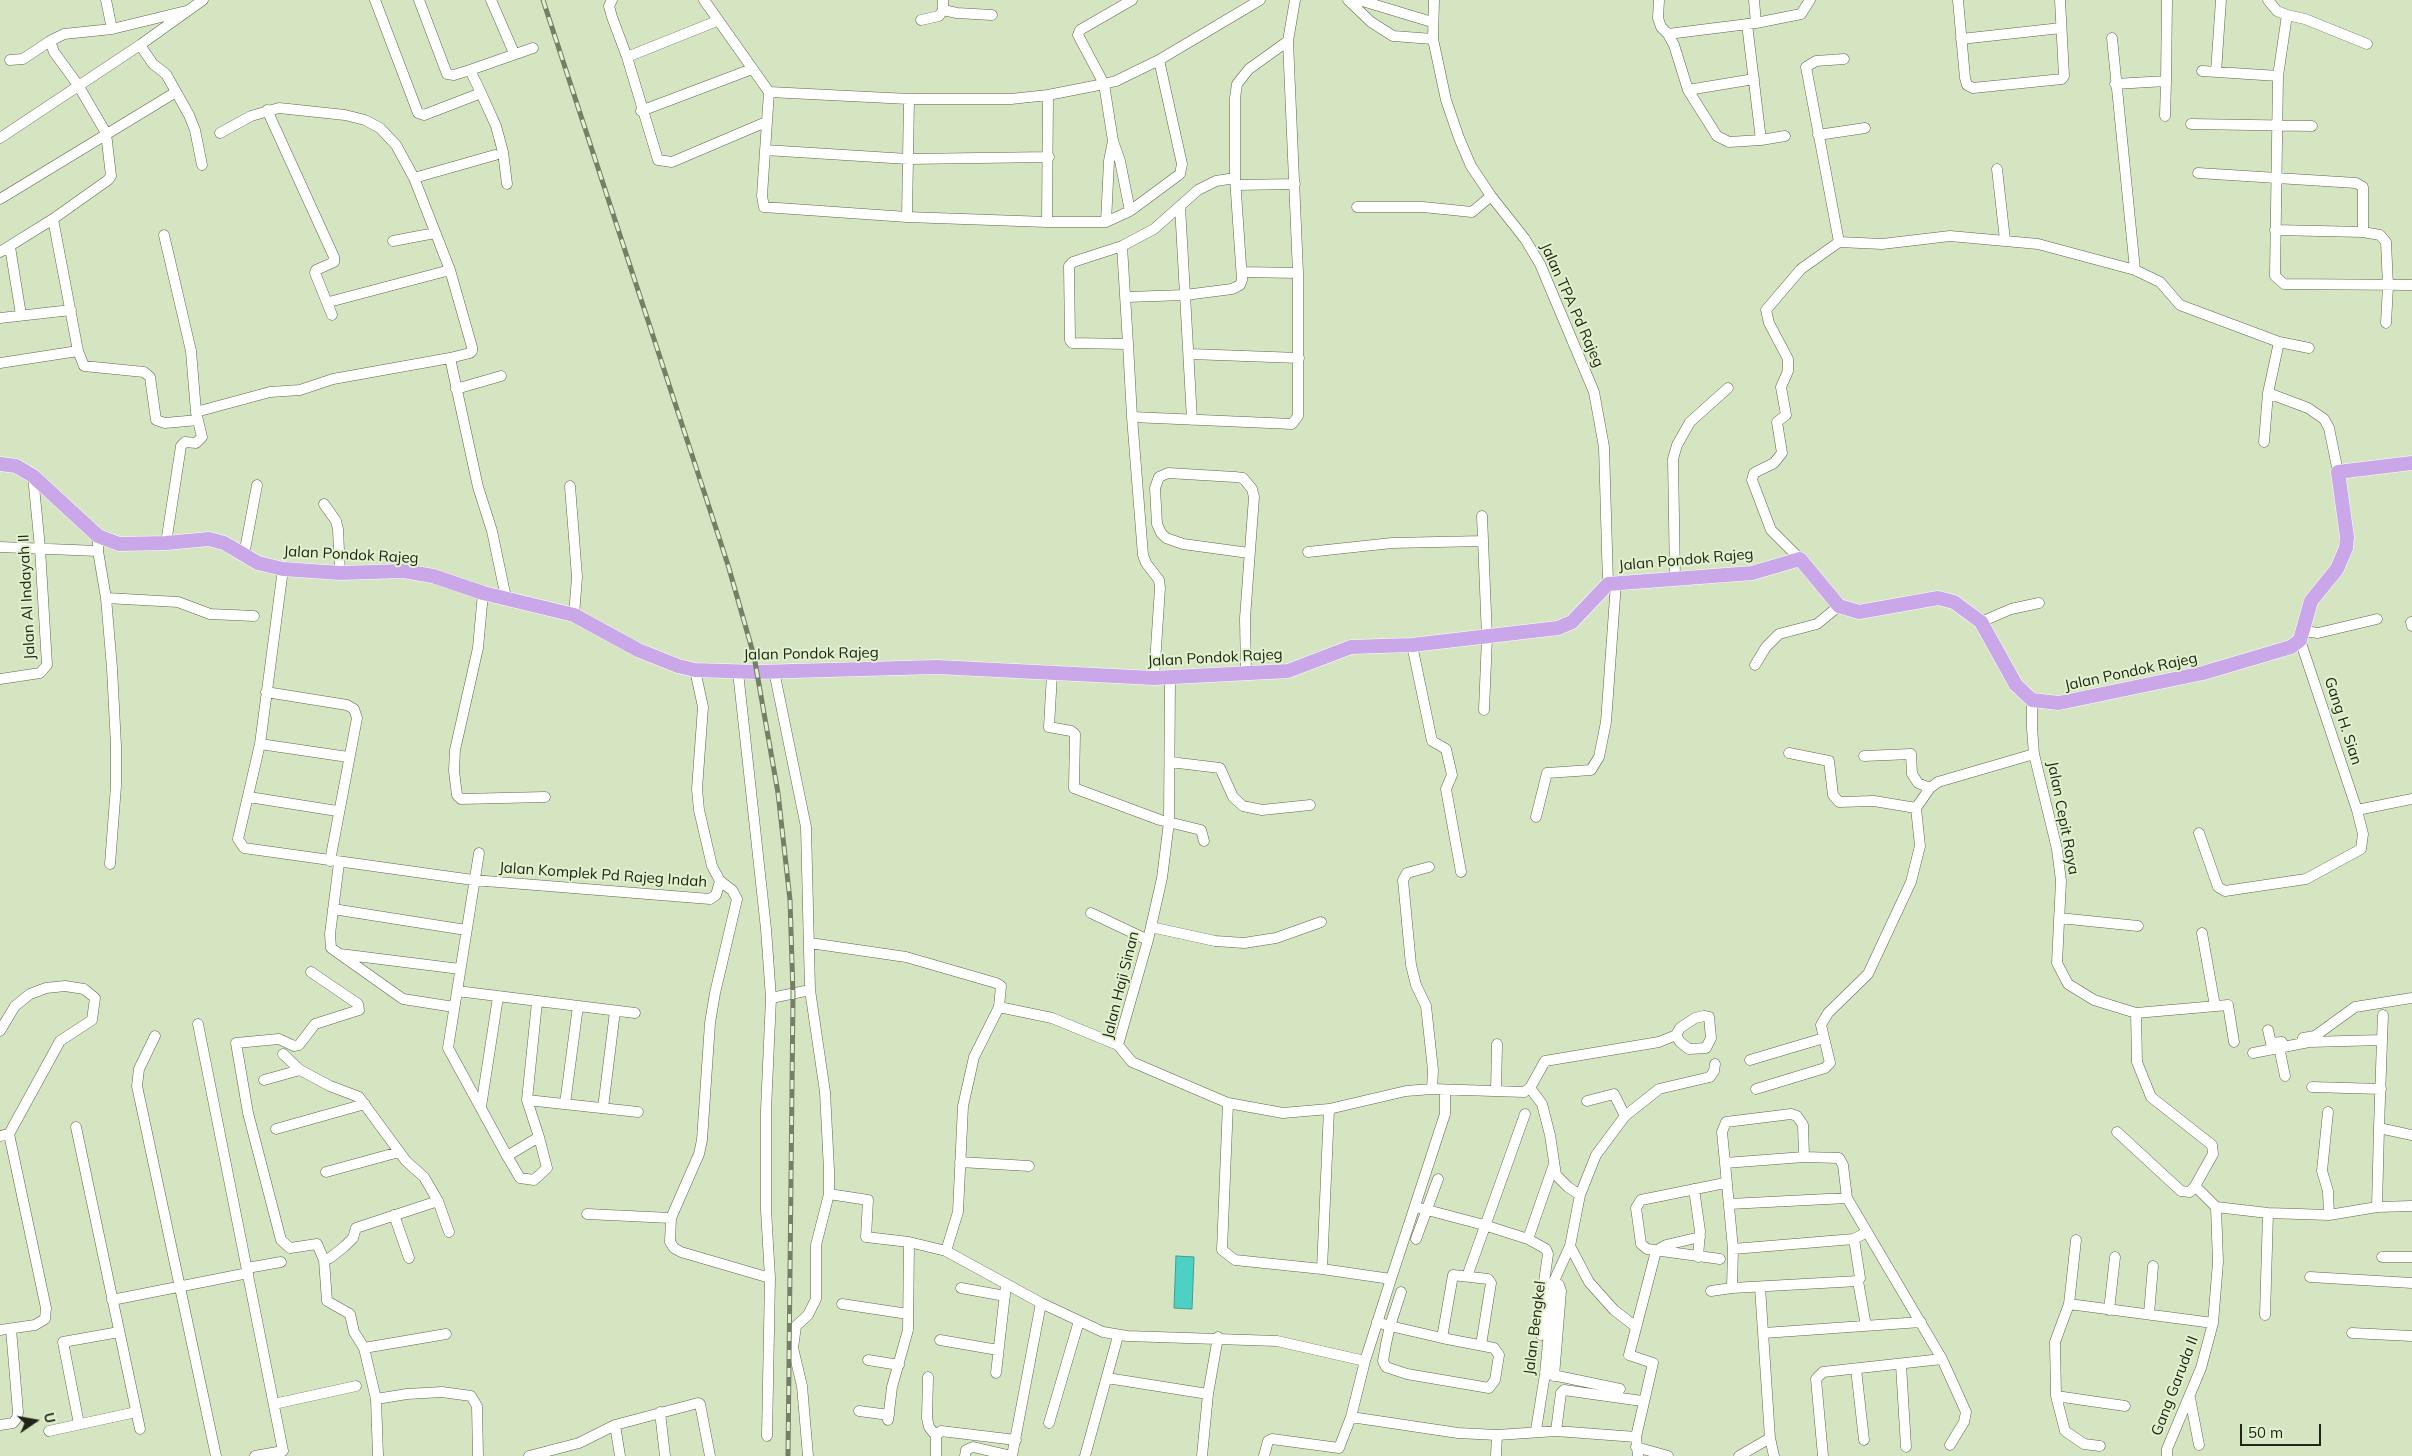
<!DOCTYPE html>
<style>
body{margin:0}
#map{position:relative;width:2412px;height:1456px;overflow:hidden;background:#d5e4c1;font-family:Mulish,sans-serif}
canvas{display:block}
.north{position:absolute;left:10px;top:1396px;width:50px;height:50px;-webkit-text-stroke:4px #e2f2ce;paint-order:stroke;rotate:78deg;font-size:14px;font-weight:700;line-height:20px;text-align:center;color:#202518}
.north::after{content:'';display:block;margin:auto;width:18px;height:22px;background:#202518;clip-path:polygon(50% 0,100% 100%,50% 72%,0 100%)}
.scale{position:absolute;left:2240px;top:1424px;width:81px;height:22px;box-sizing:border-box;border:2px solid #202518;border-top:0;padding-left:6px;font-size:15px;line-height:18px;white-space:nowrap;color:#202518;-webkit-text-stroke:4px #e2f2ce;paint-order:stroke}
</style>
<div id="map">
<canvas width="2412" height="1456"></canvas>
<div class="north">U</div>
<div class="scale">50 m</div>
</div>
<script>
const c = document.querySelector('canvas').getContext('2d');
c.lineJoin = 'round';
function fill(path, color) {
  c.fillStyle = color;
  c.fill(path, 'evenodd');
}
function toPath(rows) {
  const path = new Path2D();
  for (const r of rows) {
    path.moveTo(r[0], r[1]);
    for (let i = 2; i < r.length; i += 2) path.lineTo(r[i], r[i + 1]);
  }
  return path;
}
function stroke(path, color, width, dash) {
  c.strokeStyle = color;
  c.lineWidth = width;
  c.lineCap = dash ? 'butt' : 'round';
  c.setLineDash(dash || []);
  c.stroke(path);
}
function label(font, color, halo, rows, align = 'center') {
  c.font = font + ' Mulish,sans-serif';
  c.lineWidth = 4;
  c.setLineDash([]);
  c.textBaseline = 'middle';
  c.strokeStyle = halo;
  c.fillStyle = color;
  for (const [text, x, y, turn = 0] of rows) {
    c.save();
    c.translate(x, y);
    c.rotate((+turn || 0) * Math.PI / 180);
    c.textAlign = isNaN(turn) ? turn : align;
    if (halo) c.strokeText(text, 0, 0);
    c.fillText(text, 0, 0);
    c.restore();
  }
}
const water = toPath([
 [1176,1256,1194,1257,1192,1309,1174,1308,1176,1256]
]);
const minor = toPath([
 [106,0,112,29],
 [375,0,418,113,424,115,481,93],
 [419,0,447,74,454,75,470,70,481,93,496,126,503,152,507,184],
 [491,0,514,53],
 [612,0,609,6,612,17,627,57,658,160,672,162,766,122],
 [704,0,769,92,762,196,764,207,907,217,1047,222,1048,95],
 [1348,0,1371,22,1393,36,1433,39],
 [1359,0,1432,22],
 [1434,0,1433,39,1446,100,1459,138,1471,166,1491,196,1525,239,1540,264,1594,392,1604,447,1608,584],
 [1659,0,1658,18,1661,27,1668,34,1674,45,1688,90,1717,136,1729,142,1761,140],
 [1958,0,1965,78,1967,85,1973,88,2062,79,2064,76,2060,0],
 [2268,0,2277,11,2287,15],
 [943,10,957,13,992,15],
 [921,20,939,16,943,10,943,0],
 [1756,23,1801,14,1810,0],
 [1747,24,1761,140,1785,136],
 [1668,34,1756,23,1754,0],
 [2112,38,2135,270],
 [1961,39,2061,28],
 [2367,44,2305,19,2287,15,2278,76,2275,276,2284,284,2412,285],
 [140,45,153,64,166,74,189,115,195,130,202,165],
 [627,57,717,21],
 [10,60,23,59,50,41],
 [470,70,533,48],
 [2202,71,2278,76],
 [2216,72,2221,0],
 [2166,81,2167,0],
 [2115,84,2166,81,2165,116],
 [1688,90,1754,79],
 [769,92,909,99,1011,99,1048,95,1104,84,1116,81,1159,60,1260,0],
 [267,110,334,257,334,262,316,270,315,273,332,315],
 [641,111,752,69],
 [2191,124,2312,126],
 [220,133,251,116,279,108,345,115,365,120,380,128,396,145,414,178,450,270,472,347,472,351,470,353,450,358,478,487,492,531,506,598],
 [1818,135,1865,128],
 [0,138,140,45,203,0],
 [765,150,908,159,1049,157],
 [1997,169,2005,240],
 [2198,173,2356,183,2363,187,2363,232,2275,230],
 [414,178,495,155],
 [1235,178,1216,181,1198,190,1154,229,1122,246,1073,262,1069,266,1070,340,1072,343,1128,344,1132,417,1292,424,1298,416,1298,273,1288,41,1295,0],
 [1236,185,1295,184],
 [0,199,176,92],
 [1357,207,1423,207,1472,212,1491,196],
 [1130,211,1120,161,1113,141,1104,84,1078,35,1080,30,1132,0],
 [907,217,909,99],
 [53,219,78,351,84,366,144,372,150,377,156,420,165,423,198,420],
 [1047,222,1106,222,1130,211,1180,174,1182,164,1159,60],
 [1106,222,1109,161,1113,141],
 [2363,232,2380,235,2386,242,2388,286,2386,323],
 [164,235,191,351,196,412,202,437,196,443,185,442,181,446,166,543],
 [393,241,435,233],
 [1839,242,1806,67,1816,61,1844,59],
 [1122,246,1128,344],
 [10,247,21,315],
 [0,252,53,219,108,180,111,176,106,133,78,85,54,52,50,41,64,34,112,29,186,11],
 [1242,272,1298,273],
 [1127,297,1185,295,1180,206],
 [329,302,450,270],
 [0,318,71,310],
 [1190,354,1299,358],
 [0,363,78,351],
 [456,389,501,376],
 [2268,393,2308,408,2324,419,2329,428,2338,472],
 [196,412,270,392,300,390,333,379,450,358],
 [1132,417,1143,555,1146,563,1159,580,1160,588,1154,678],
 [1192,420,1185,295,1232,289,1240,285,1242,280,1235,178,1235,98,1237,84,1249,69,1288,41],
 [2264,442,2268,393,2279,342],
 [570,486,577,577,574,615],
 [324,504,336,521,338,529,340,573],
 [1482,516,1487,637,1484,710],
 [98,536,98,551,106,598,112,668,116,746,116,786,110,864],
 [0,547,98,551],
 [1308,552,1392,543,1483,541],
 [244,555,257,485],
 [1800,559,1771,530,1752,480,1754,473,1774,463,1782,453,1777,422,1786,415,1781,387,1788,371,1788,359,1769,323,1766,310,1801,269,1839,242,1882,244,1950,236,2038,244,2135,270,2160,282,2180,305,2279,342,2309,348],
 [283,569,260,744,238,839,244,848,473,880,710,899,716,895,720,881],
 [1675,580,1673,459,1677,445,1690,422,1728,388],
 [483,593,478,648,455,750,454,771,457,795,461,799,545,797],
 [106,598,178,602,210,614,254,616],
 [1981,622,2011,609,2039,603],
 [2411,622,2412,626],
 [2304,631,2318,633,2377,619],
 [1412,645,1432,741,1446,749,1452,775,1446,789,1461,872],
 [1755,665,1766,647,1779,634,1817,624,1839,606],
 [774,671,806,827,810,990,825,1092,829,1170,829,1194,816,1245,816,1299,808,1315,796,1326,793,1348,802,1386,808,1456],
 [738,672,766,929,771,998],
 [1052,674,1049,727,1071,731,1075,734,1074,788,1160,820,1201,830,1204,841],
 [1246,674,1245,618,1254,497,1252,489,1243,478,1235,477,1168,473,1159,477,1155,488,1157,524,1161,533,1166,538,1183,544,1249,553],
 [1170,678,1169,822,1162,878,1148,940,1118,1045,1132,1062,1228,1103,1283,1113,1329,1109,1406,1091,1432,1089,1524,1092,1530,1088,1545,1061,1659,1042,1676,1035,1680,1028,1695,1018,1704,1016,1709,1017,1711,1038,1706,1048,1689,1049,1680,1042,1676,1035],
 [0,679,40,673,47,665,40,548,33,476],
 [266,692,347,705,354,709,357,718,330,861],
 [2032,700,2032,728,2034,754,2057,849,2061,881,2057,963,2068,984,2094,1000,2136,1013,2228,1005,2234,1042],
 [260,744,348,757],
 [1789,753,1829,761,1833,795,1839,802,1874,801,1916,808,1930,788,1938,782,2034,754],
 [1864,756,1911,754,1912,774,1918,783,1930,788],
 [1170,762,1220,768,1233,797,1243,806,1262,810,1310,805],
 [249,797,337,811],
 [2357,810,2412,799],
 [1536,817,1547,773,1591,770,1599,757,1606,722,1616,583],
 [2199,833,2218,887,2225,891,2306,879,2361,849,2363,834,2357,810,2300,640],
 [479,853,448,1048,507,1156,539,1137,547,1168,534,1180,520,1178,507,1156],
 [339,863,330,934,331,948,403,999,454,1007],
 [1429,867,1407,873,1403,880,1411,965,1416,985,1426,1006,1433,1070,1432,1089],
 [333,909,466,930],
 [1091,913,1148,940],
 [2059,918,2138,926],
 [1151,927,1215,941,1244,943,1276,938,1321,922],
 [2202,933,2215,1006],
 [810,943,906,957,996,983,1001,986,999,1007],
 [340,954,460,969],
 [311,972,358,1004,359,1010,315,1024,299,1045,294,1046,279,1039,236,1043,248,1113,281,1240,290,1248,317,1244,324,1260,327,1301,350,1314,354,1332,364,1348,376,1399,378,1456],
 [457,991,635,1013],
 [537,1002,527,1100,539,1137],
 [2136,1013,2137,1062,2151,1097,2212,1145,2213,1154,2195,1186,2216,1207,2218,1262,2213,1323,2201,1368,2167,1449,2167,1456],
 [198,1024,283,1451,255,1456],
 [2268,1030,2271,1043,2282,1042],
 [0,1031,15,1006,30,994,46,988,65,986,84,989,95,998,92,1020,60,1041,9,1134],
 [155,1036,139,1069,137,1086,216,1456],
 [2303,1038,2315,1036,2355,1007,2412,998],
 [2382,1040,2383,1015],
 [2279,1047,2285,1076],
 [2253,1053,2309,1042,2382,1040,2379,1128],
 [283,1054,300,1070],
 [1750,1060,1824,1038],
 [264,1080,300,1070,330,1086,359,1097,406,1161,424,1177,438,1201,356,1228,353,1238,345,1246,330,1258,324,1260],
 [2312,1087,2381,1089],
 [1530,1088,1542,1104,1550,1135,1556,1175,1568,1187,1580,1195],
 [1756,1089,1825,1068,1830,1063,1821,1025,1828,1013,1868,974,1911,882,1920,846,1916,808],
 [1445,1090,1445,1114,1391,1279,1365,1361,1351,1417,1458,1433,1497,1435,1496,1456],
 [1496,1091,1497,1044],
 [527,1100,638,1112],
 [1587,1101,1614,1094,1625,1116],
 [1228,1103,1222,1250,1235,1260,1322,1269,1391,1279],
 [565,1104,578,1006],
 [481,1107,498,997],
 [603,1108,615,1011],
 [2328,1112,2322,1171,2328,1191,2329,1215],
 [76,1127,140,1429],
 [276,1129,365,1104],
 [2117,1132,2181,1191,2190,1192,2195,1186],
 [0,1136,9,1134,46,1308,45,1319,35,1325,0,1330],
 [960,1162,1029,1166],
 [1725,1163,1722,1132,1726,1122,1791,1114,1797,1116,1803,1125,1804,1157],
 [326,1172,399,1152],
 [1694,1189,1700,1231,1698,1257],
 [829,1194,868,1200,866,1237,909,1242,946,1251,1041,1303,1103,1332,1127,1336,1277,1341,1365,1361],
 [438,1201,449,1232],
 [1729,1204,1847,1198],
 [1416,1207,1484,1225,1528,1239,1546,1249,1548,1254,1543,1289,1541,1335],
 [2216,1207,2268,1213,2329,1215,2377,1207,2412,1206],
 [2377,1207,2379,1128,2412,1135],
 [587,1214,671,1218,699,1154,702,1140,710,1023,715,993,737,899,732,890,720,881,712,866,699,810,697,789,703,707,695,670],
 [394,1215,409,1258],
 [671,1218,670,1242,674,1248,681,1252,770,1278],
 [1416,1239,1438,1179],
 [1528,1239,1553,1167],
 [1854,1239,1860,1278,1858,1281,1732,1288,1733,1249,1854,1239,1867,1232],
 [2076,1240,2069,1304,2055,1342,2056,1396,2065,1431,2084,1444,2100,1446],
 [1570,1246,1589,1282,1614,1310,1636,1327],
 [1733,1249,1725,1163,1804,1157,1839,1158,1843,1165,1847,1198,1942,1359,1966,1412,1964,1422,1950,1445],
 [946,1251,958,1212,963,1106,974,1057,999,1007,1052,1018,1118,1045],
 [2382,1257,2412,1257],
 [1720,1259,1647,1249,1641,1244,1636,1208,1641,1200,1725,1183],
 [247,1268,281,1262],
 [1322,1269,1329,1109],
 [1469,1271,1525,1114],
 [2310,1277,2412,1283],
 [1858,1281,1866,1326],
 [1760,1287,1770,1438,1774,1456],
 [961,1288,1005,1296],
 [1711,1291,1732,1288],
 [112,1300,248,1273],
 [842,1304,908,1314],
 [2069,1304,2213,1323],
 [2109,1310,2115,1257],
 [2149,1314,2153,1266],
 [2265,1315,2268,1213],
 [1377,1322,1390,1326,1442,1338,1494,1348,1499,1355,1495,1380,1489,1388,1407,1374,1386,1367,1383,1361,1386,1344,1390,1326,1401,1292],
 [1764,1333,1921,1322],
 [2352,1333,2412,1336],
 [1442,1338,1453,1275,1488,1279,1491,1283,1481,1345],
 [940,1340,998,1350],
 [364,1348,446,1334],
 [868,1360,899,1365],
 [1901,1365,1906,1447],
 [1856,1369,1864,1440],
 [996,1373,1006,1285],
 [1548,1374,1620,1389],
 [1554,1376,1561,1291,1559,1285,1554,1281],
 [928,1377,927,1418,929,1427,936,1436],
 [1107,1378,1208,1394],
 [2056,1396,2125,1406],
 [2190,1398,2199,1445],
 [376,1399,407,1394,442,1392,471,1396,477,1406,478,1456],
 [274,1404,356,1386],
 [859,1411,889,1415],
 [660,1412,665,1456],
 [888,1420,892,1387,908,1330,909,1242],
 [1049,1423,1079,1321],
 [79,1424,63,1342,119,1332],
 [0,1425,13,1423,17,1418,18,1412,11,1329],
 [615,1425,620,1456],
 [1536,1430,1545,1374,1554,1281,1570,1246,1580,1195,1596,1155,1625,1116,1659,1089,1710,1077,1714,1071,1715,1064],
 [49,1431,136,1412],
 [1556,1431,1561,1393,1564,1390,1642,1401],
 [1497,1435,1556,1431,1636,1437,1638,1456],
 [767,1436,770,1278,766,1210,766,1110,771,998,810,990],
 [1636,1437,1653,1363,1629,1355,1656,1251,1666,1245,1700,1237],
 [1636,1447,1668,1456],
 [529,1456,579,1443,615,1425,698,1403,700,1404,710,1456],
 [936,1456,936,1436,941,1431,1016,1440],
 [965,1456,966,1450,973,1447,1012,1456,1041,1303],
 [1085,1456,1118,1336],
 [1202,1456,1208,1394,1218,1337],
 [1264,1456,1268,1441,1272,1439,1339,1448,1351,1417],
 [1739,1456,1770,1438],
 [1823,1456,1816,1379,1823,1372,1942,1359]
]);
const major = toPath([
 [0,464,16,466,33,476,98,536,119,544,166,543,209,539,224,543,258,563,283,569,340,573,404,571,433,576,483,593,574,615,638,650,678,666,695,670,757,672,937,667,1154,678,1288,671,1351,647,1412,645,1558,628,1572,622,1608,584,1752,573,1800,559,1839,606,1859,612,1938,598,1954,602,1981,622,2016,685,2032,700,2059,703,2203,673,2291,647,2300,640,2311,601,2337,569,2346,548,2347,537,2338,472,2412,463]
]);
const rail = toPath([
 [543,0,728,565,754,656,778,793,790,900,793,994,788,1456]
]);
const streetNames = [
 ["Jalan TPA Pd Rajeg",1572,305,66],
 ["Jalan Pondok Rajeg",351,555,3],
 ["Jalan Pondok Rajeg",1686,560,-5],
 ["Jalan Al Indayah II",27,597,-93],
 ["Jalan Pondok Rajeg",811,654,-1],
 ["Jalan Pondok Rajeg",1215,658,-3],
 ["Jalan Pondok Rajeg",2131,672,-12],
 ["Gang H. Sian",2343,721,72],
 ["Jalan Cepit Raya",2063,818,79],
 ["Jalan Komplek Pd Rajeg Indah",603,875,4],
 ["Jalan Haji Sinan",1121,985,-76],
 ["Jalan Bengkel",1535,1328,-83],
 ["Gang Garuda II",2175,1386,-69]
];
fill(water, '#4dd1c5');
stroke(water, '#409d91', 1);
stroke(minor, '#5c694a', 11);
stroke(major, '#fff', 15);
stroke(minor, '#fff', 10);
stroke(major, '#caa7e8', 14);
stroke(rail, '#757f68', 5);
stroke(rail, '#e2f2ce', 3, [9]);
label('15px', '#202518', '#e2f2ce', streetNames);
</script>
